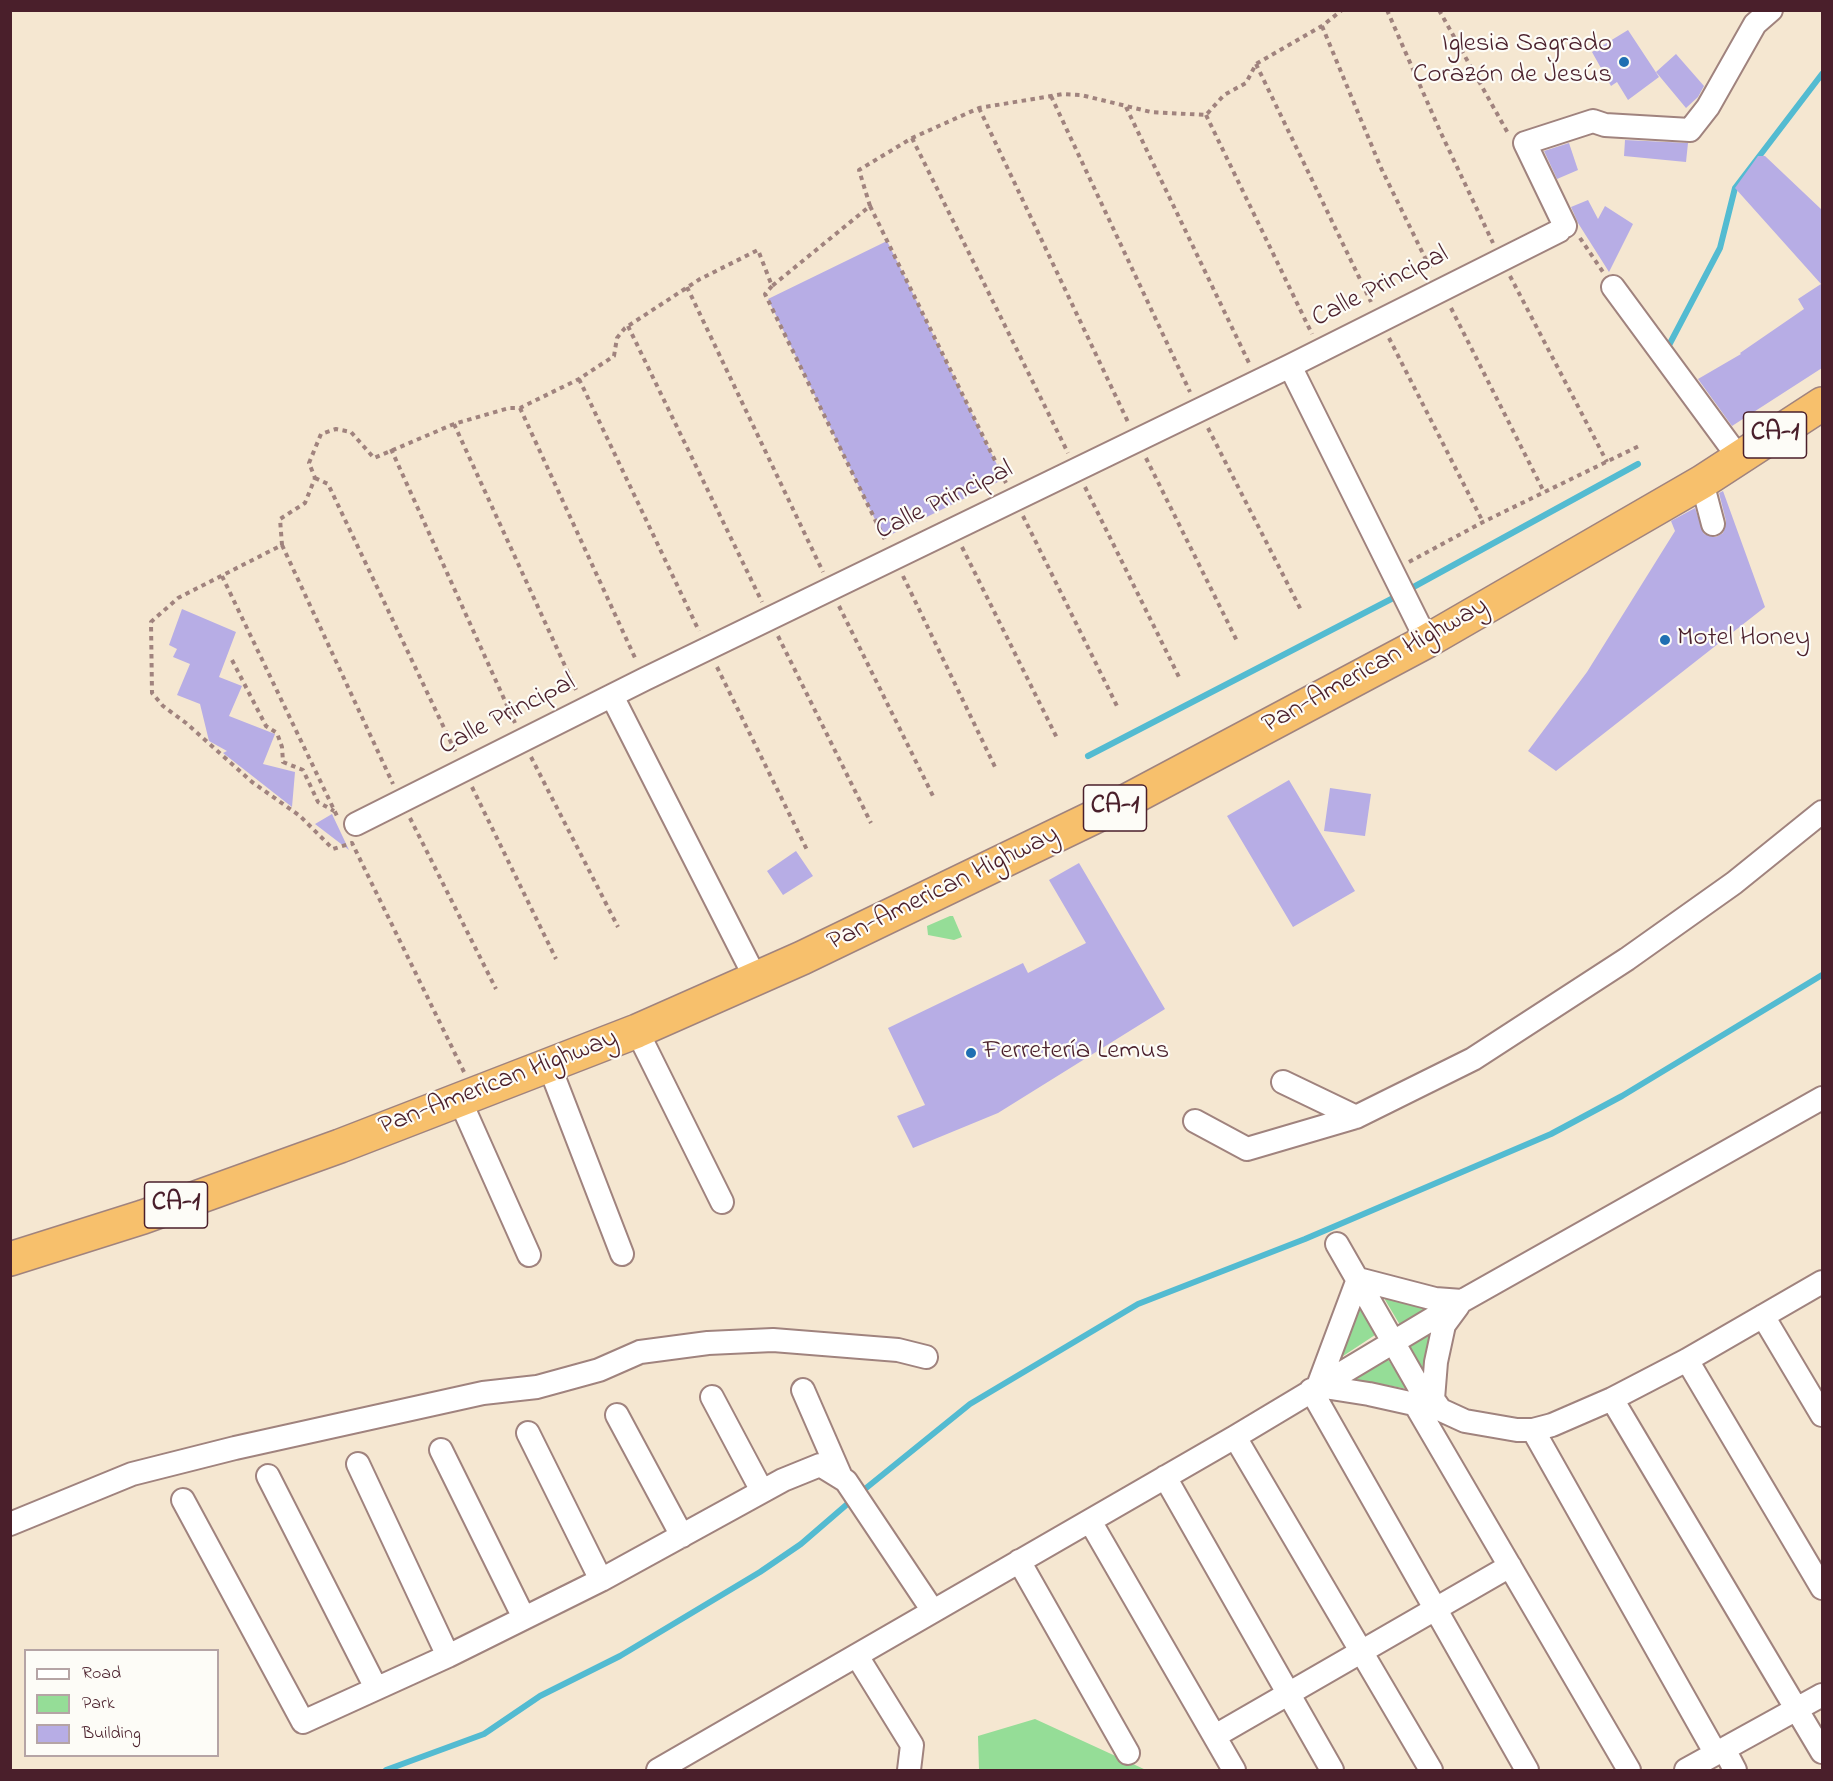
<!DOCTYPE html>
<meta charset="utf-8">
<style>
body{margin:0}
#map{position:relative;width:1833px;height:1781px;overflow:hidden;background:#f5e7d1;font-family:"Indie Flower",sans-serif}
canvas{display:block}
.frame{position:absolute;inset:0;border:12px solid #4a1f2b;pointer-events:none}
.legend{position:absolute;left:24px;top:1649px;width:195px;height:108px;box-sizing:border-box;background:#fdfcf7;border:2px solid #b5a4a5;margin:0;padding:8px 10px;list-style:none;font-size:18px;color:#4a1f2b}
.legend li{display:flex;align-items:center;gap:12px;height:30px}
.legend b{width:30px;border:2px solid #b5a4a5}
</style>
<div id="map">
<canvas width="1833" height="1781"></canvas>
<div class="frame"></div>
<ul class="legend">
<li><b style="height:8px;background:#fff"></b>Road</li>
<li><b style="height:16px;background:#95dd97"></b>Park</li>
<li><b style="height:16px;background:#b7ade5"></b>Building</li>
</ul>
</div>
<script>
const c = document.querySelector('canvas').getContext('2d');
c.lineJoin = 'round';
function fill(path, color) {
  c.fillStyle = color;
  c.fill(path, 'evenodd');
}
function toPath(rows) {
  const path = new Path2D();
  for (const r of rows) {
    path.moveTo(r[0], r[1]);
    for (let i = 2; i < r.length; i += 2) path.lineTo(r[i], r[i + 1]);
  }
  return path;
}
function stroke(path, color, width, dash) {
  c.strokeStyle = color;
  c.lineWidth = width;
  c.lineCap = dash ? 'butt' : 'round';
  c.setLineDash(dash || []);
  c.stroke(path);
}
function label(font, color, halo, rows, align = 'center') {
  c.font = font + ' "Indie Flower",sans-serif';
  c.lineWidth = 4.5;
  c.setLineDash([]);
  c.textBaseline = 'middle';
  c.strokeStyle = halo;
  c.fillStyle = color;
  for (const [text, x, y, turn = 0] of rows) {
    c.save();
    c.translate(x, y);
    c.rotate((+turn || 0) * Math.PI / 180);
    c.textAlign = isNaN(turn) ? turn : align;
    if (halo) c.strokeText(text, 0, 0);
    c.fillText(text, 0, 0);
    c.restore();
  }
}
const green = toPath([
 [950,916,953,916,962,937,954,940,928,935,927,926],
 [1381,1293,1426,1310,1400,1325],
 [1357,1302,1375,1335,1337,1360],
 [1436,1329,1427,1378,1408,1345],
 [1387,1358,1408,1389,1347,1378],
 [1035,1719,1146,1770,979,1770,978,1736]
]);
const stream = toPath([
 [1667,349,1720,248,1735,188,1822,74],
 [1408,590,1638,464],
 [1088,756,1399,595],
 [860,1493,970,1404,1138,1304,1305,1239,1551,1134,1622,1096,1822,975],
 [386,1770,484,1734,540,1696,620,1656,760,1572,801,1544,852,1500]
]);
const building = toPath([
 [1628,30,1659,77,1628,100,1617,82,1611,86,1592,52],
 [1676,54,1704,86,1698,97,1686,108,1656,72],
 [1625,140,1688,143,1686,162,1624,156],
 [1569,143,1578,170,1557,179,1544,151],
 [1758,156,1765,156,1822,210,1822,368,1732,426,1698,379,1741,354,1740,353,1804,309,1798,299,1821,284,1735,188],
 [1588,200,1598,219,1605,206,1633,224,1609,272,1578,223,1571,207],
 [887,241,1004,479,884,538,768,299],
 [1723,491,1765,607,1556,771,1528,751,1587,672,1675,531,1671,521,1695,508,1704,534,1716,537,1723,533,1726,521,1719,493],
 [182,609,236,632,219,677,242,686,229,716,275,734,263,764,295,772,292,807,223,753,227,751,209,741,200,704,177,695,190,664,173,657,177,649,169,645],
 [1289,780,1355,891,1293,927,1227,816],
 [1330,788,1371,794,1365,836,1324,831],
 [332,814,349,850,315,824],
 [796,851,813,876,783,895,767,871],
 [1079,863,1165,1009,998,1113,913,1148,897,1116,925,1105,888,1028,1023,963,1028,973,1086,943,1049,880]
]);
const path = toPath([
 [1387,10,1440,131,1493,243],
 [1439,10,1509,135],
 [1322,26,1381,168,1432,272],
 [1256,64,1371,302],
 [1051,96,1190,392],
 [1126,107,1250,365],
 [979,108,1128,422],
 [1206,115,1312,334],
 [912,138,1068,453],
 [870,206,1006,483],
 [1580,238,1603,272],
 [1510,276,1607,462],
 [772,286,765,294,886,542],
 [687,287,823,572],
 [1451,308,1544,492],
 [628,326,762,602],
 [1389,338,1483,522],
 [579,379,699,631],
 [520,408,636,660],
 [454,424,577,692],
 [1208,428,1302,612],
 [391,449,515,723],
 [1146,458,1238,643],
 [315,478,328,484,456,753],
 [1085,487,1179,677],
 [1023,516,1117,706],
 [282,545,393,784],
 [962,547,1057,738],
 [1409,562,1483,522,1641,445],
 [222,576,337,816],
 [903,576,996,769],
 [839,606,933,796],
 [778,636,871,823],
 [232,660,266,726,277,733,282,747,283,762,303,770,318,802,334,811],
 [717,667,808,852],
 [531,757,618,927],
 [472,787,556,959],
 [410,818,496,989],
 [464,1072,352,843,333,849,300,816,252,782,186,723,163,706,152,693,151,622,178,598,282,545,280,519,305,503,315,478,309,463,321,434,336,429,351,432,374,458,454,424,509,408,520,408,579,379,614,356,617,338,625,328,700,279,758,250,772,286,870,206,859,170,912,138,979,108,1063,94,1081,95,1151,112,1206,115,1224,95,1246,83,1256,64,1322,26,1342,10]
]);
const minor = toPath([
 [1565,226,1525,143,1593,121,1605,125,1690,130,1708,107,1755,24,1771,10],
 [1613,287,1739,458],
 [1290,366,1427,641],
 [1702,482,1713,524],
 [612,696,756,979],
 [356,824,645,679,1290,366,1559,231],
 [637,1031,722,1202],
 [549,1065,622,1254],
 [1283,1082,1356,1117,1473,1059,1627,959,1734,883,1822,812],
 [459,1098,529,1255],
 [1195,1121,1247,1149,1356,1117],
 [1337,1244,1423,1394,1441,1410],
 [1358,1279,1318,1386,1369,1394,1441,1410,1465,1421,1517,1430,1533,1430,1552,1425,1612,1399,1687,1360,1822,1282],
 [1358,1279,1435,1299,1462,1301],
 [1763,1316,1822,1415],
 [1687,1360,1822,1588],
 [803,1390,841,1477],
 [1311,1390,1527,1770],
 [712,1397,762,1491],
 [1612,1399,1822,1752],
 [1415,1404,1629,1770],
 [1440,1409,1433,1399,1436,1362,1444,1325,1458,1306],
 [617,1415,682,1536],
 [1533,1430,1716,1754],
 [528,1433,601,1580],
 [1235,1437,1431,1770],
 [441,1450,524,1618],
 [358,1464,448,1656],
 [268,1476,376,1688],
 [1165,1477,1332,1770],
 [183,1500,303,1722,448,1656,601,1580,783,1480,820,1465,846,1481,933,1611],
 [1090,1521,1234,1770],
 [10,1524,132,1474,235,1448,483,1393,537,1387,599,1370,640,1352,708,1343,773,1340,898,1350,926,1357],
 [1019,1561,1128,1753],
 [857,1656,912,1745,909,1770],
 [1215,1736,1510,1566],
 [1724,1749,1735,1770],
 [658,1770,1235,1437,1462,1301,1822,1098],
 [1686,1770,1822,1695]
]);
const highway = toPath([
 [10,1259,143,1217,340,1146,637,1031,802,958,1117,806,1427,641,1702,482,1822,404]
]);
const markers = [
 [1624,62,6,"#1f6fb2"],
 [1665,640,6,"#1f6fb2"],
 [971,1053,6,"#1f6fb2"]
];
const shields = [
 [1775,435,63],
 [1115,808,63],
 [176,1205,63]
];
const shieldNames = [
 ["CA-1",1775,435],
 ["CA-1",1115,808],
 ["CA-1",176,1205]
];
const poiNames = [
 ["Iglesia Sagrado",1612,46,"right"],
 ["Corazón de Jesús",1612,77,"right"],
 ["Motel Honey",1677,640],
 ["Ferretería Lemus",983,1053]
];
const streetNames = [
 ["Calle Principal",1381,288,-27],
 ["Calle Principal",945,502,-26],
 ["Pan-American Highway",1376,667,-29],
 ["Calle Principal",508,716,-27],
 ["Pan-American Highway",944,890,-26],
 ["Pan-American Highway",499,1084,-21]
];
fill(green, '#95dd97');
stroke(stream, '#53bbd1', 6);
fill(building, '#b7ade5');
stroke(minor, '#a0837e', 26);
stroke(highway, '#a0837e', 36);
stroke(path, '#a0837e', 4, [4.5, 4.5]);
stroke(minor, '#fff', 22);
stroke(highway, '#f7c06c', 33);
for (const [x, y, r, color] of markers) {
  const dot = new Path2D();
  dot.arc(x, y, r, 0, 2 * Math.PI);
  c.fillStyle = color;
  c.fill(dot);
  stroke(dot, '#fdfcf7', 2);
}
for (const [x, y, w] of shields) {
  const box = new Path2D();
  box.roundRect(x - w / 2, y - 23, w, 46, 4.5);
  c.fillStyle = '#fdfcf7';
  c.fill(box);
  stroke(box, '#4a1f2b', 1.5);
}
label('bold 26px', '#4a1f2b', null, shieldNames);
label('27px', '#4a1f2b', '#fdfcf7', poiNames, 'left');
label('27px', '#4a1f2b', '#fdfcf7', streetNames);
</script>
